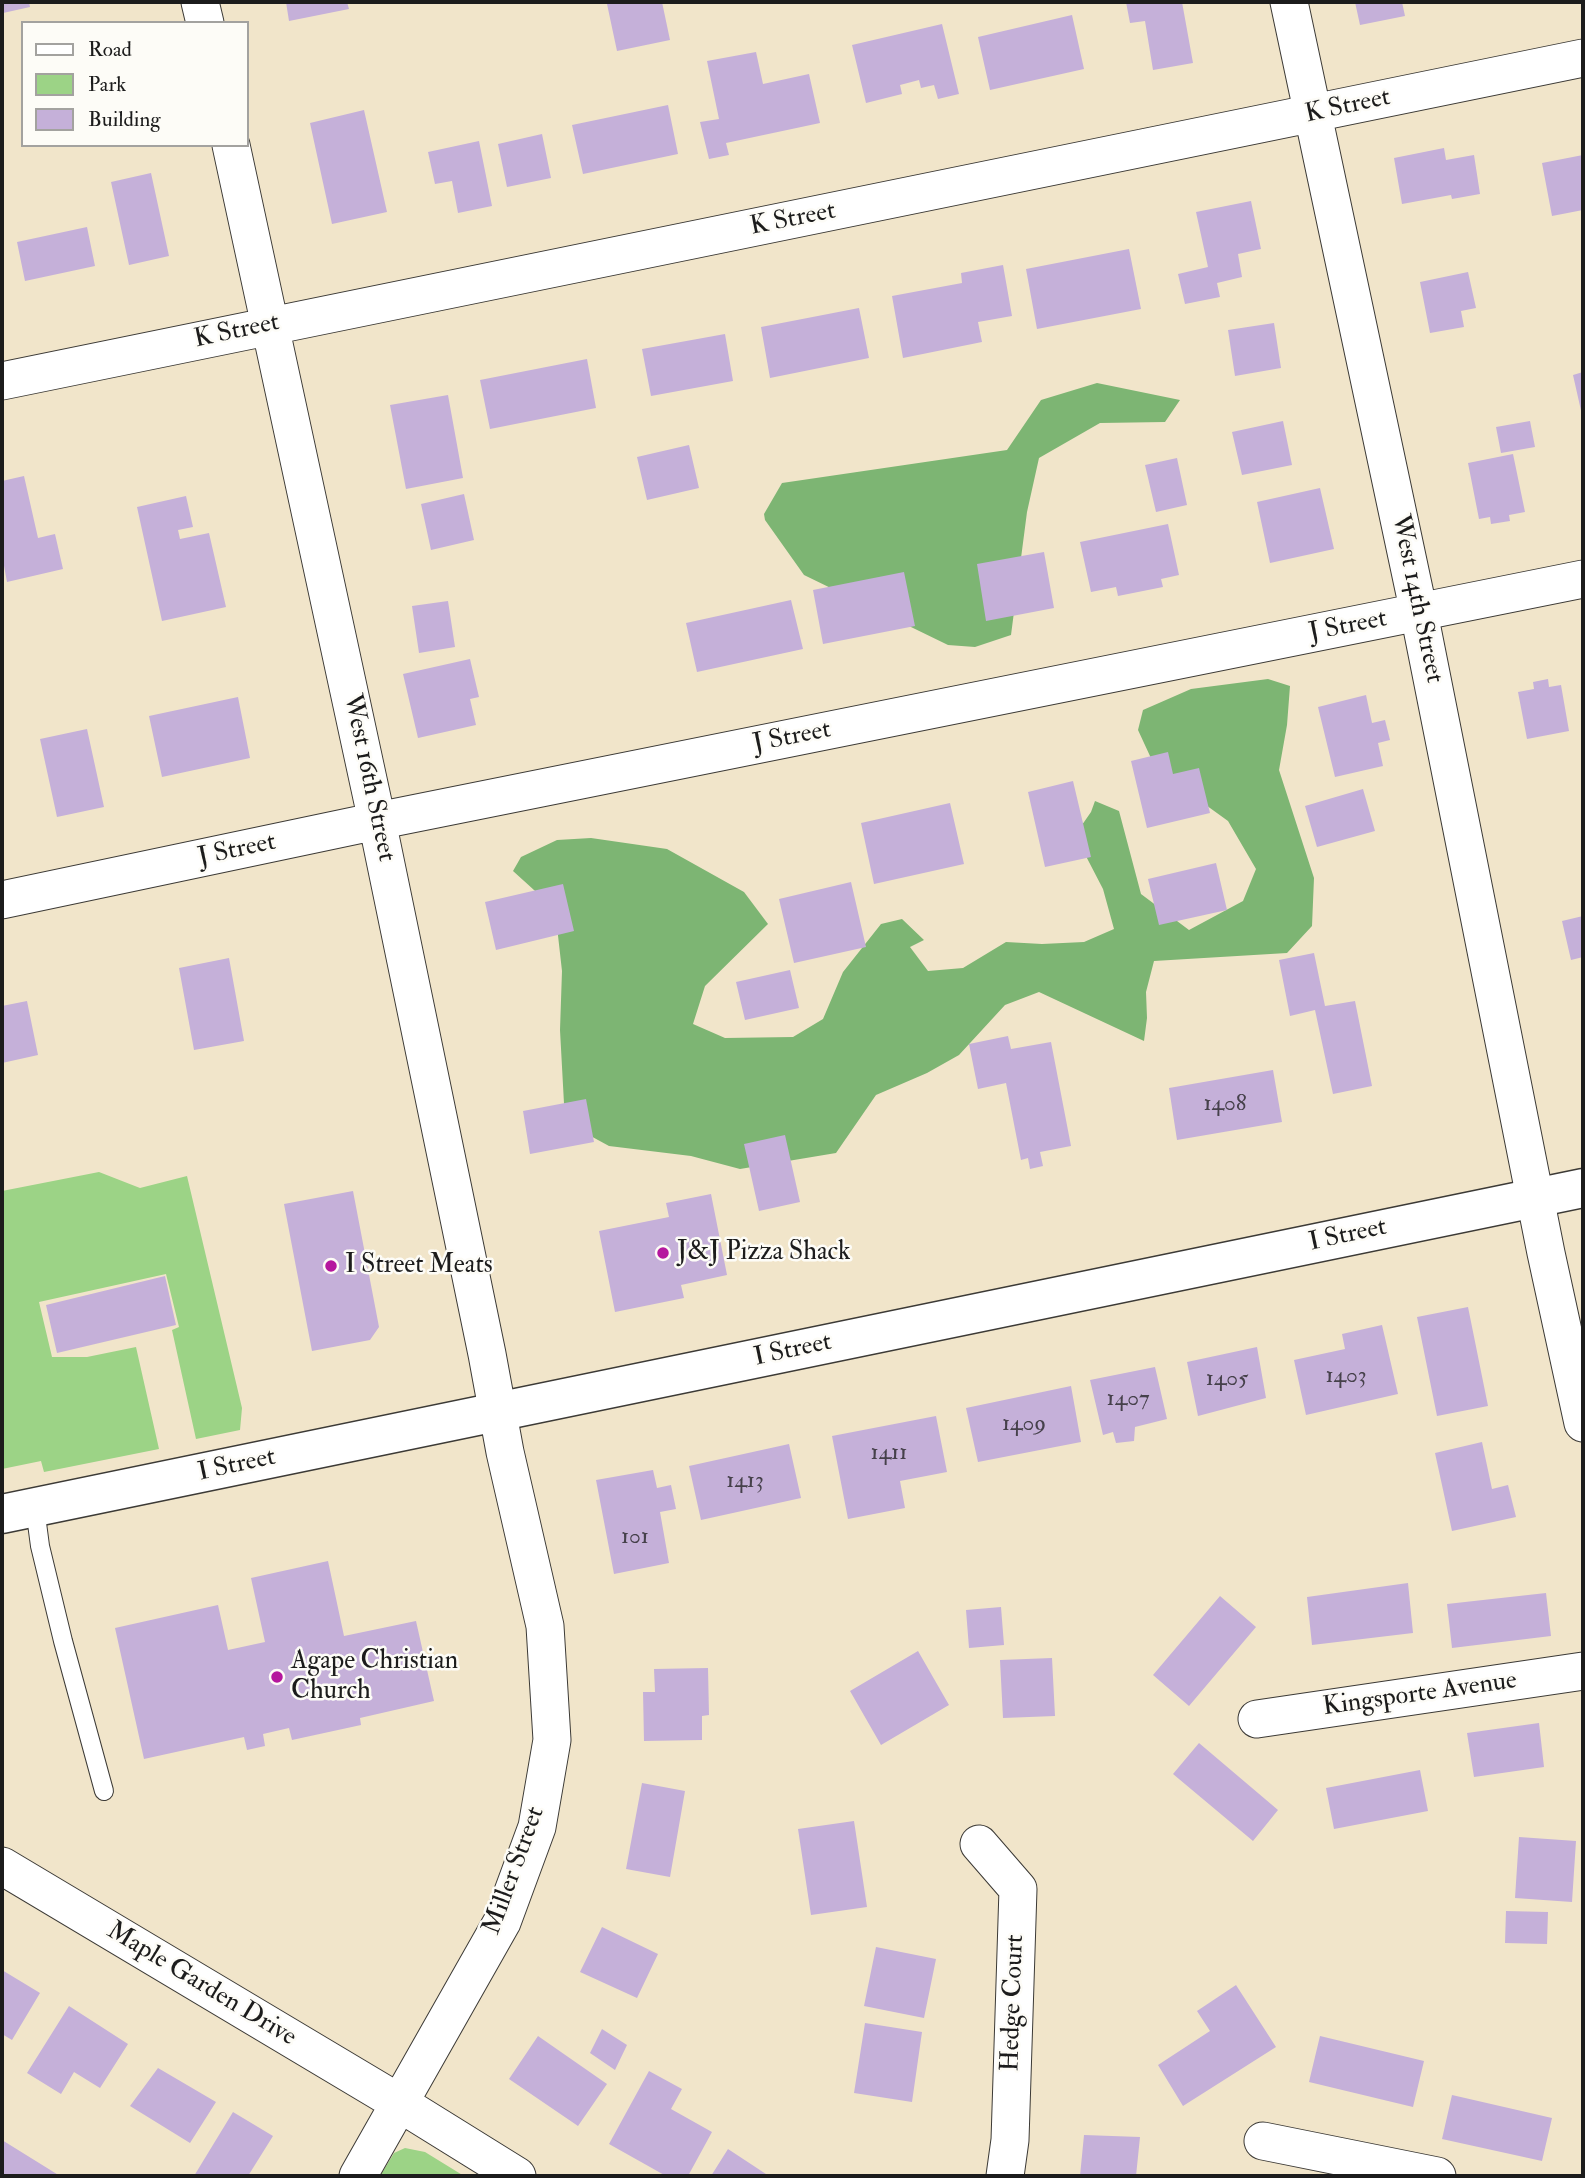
<!DOCTYPE html>
<style>
body{margin:0}
#map{position:relative;width:1585px;height:2178px;overflow:hidden;background:#f1e5ca;font-family:"IM FELL Double Pica",serif}
canvas{display:block}
.frame{position:absolute;inset:0;border:4px solid #1c1c1c;pointer-events:none}
.legend{position:absolute;left:21px;top:21px;width:228px;height:126px;box-sizing:border-box;background:#fdfcf7;border:2px solid #a3a29f;margin:0;padding:9px 12px;list-style:none;font-size:21px;color:#1c1c1c}
.legend li{display:flex;align-items:center;gap:14px;height:35px}
.legend b{width:35px;border:2px solid #a3a29f}
</style>
<div id="map">
<canvas width="1585" height="2178"></canvas>
<div class="frame"></div>
<ul class="legend">
<li><b style="height:9px;background:#fff"></b>Road</li>
<li><b style="height:19px;background:#9cd386"></b>Park</li>
<li><b style="height:19px;background:#c5b0d9"></b>Building</li>
</ul>
</div>
<script>
const c = document.querySelector('canvas').getContext('2d');
c.lineJoin = 'round';
function fill(path, color) {
  c.fillStyle = color;
  c.fill(path, 'evenodd');
}
function toPath(rows) {
  const path = new Path2D();
  for (const r of rows) {
    path.moveTo(r[0], r[1]);
    for (let i = 2; i < r.length; i += 2) path.lineTo(r[i], r[i + 1]);
  }
  return path;
}
function stroke(path, color, width, dash) {
  c.strokeStyle = color;
  c.lineWidth = width;
  c.lineCap = dash ? 'butt' : 'round';
  c.setLineDash(dash || []);
  c.stroke(path);
}
function label(font, color, halo, rows, align = 'center') {
  c.font = font + ' "IM FELL Double Pica",serif';
  c.lineWidth = 5;
  c.setLineDash([]);
  c.textBaseline = 'middle';
  c.strokeStyle = halo;
  c.fillStyle = color;
  for (const [text, x, y, turn = 0] of rows) {
    c.save();
    c.translate(x, y);
    c.rotate((+turn || 0) * Math.PI / 180);
    c.textAlign = isNaN(turn) ? turn : align;
    if (halo) c.strokeText(text, 0, 0);
    c.fillText(text, 0, 0);
    c.restore();
  }
}
const green = toPath([
 [99,1172,140,1188,187,1176,242,1408,240,1430,196,1439,172,1330,179,1327,166,1274,39,1302,52,1357,87,1357,136,1347,159,1449,44,1472,41,1461,2,1469,2,1191],
 [405,2148,425,2152,464,2176,380,2176,394,2153]
]);
const forest = toPath([
 [1097,383,1180,400,1165,422,1100,423,1039,458,1027,512,1011,635,975,647,948,645,804,575,765,520,764,514,782,483,1007,450,1041,400],
 [1268,679,1290,686,1287,725,1279,770,1314,878,1312,926,1287,953,1154,961,1146,992,1147,1018,1144,1041,1039,992,1005,1005,959,1055,927,1073,876,1095,836,1153,740,1169,691,1156,609,1146,565,1122,560,1030,562,971,555,909,513,871,521,857,557,840,591,838,667,849,744,892,768,924,705,986,693,1024,725,1038,793,1037,823,1019,843,972,881,924,902,919,924,940,910,947,928,971,963,968,1006,942,1042,944,1084,942,1114,929,1103,889,1075,835,1091,812,1095,801,1119,811,1141,894,1189,930,1243,901,1256,869,1228,821,1156,769,1138,730,1143,710,1191,689]
]);
const building = toPath([
 [2,2,29,2,30,7,3,13],
 [286,2,347,2,349,9,289,21],
 [619,2,662,2,670,40,617,51,607,4],
 [1126,2,1182,2,1193,63,1153,70,1145,21,1130,23],
 [1355,2,1402,2,1405,16,1360,25],
 [1072,15,1084,69,990,90,978,37],
 [942,24,959,94,938,99,934,85,921,88,919,80,900,85,902,94,866,103,852,45],
 [756,52,763,84,809,74,820,123,726,143,729,155,709,159,700,122,719,119,707,61],
 [668,105,678,154,583,174,572,125],
 [364,110,387,212,332,224,310,123],
 [542,134,551,178,507,187,498,144],
 [479,141,492,206,458,213,452,181,435,184,428,152],
 [1444,148,1446,160,1474,155,1480,194,1452,199,1451,195,1402,204,1394,158],
 [1583,155,1583,210,1552,216,1542,163],
 [151,173,169,256,129,265,111,182],
 [1251,201,1261,249,1238,254,1242,277,1217,283,1220,297,1185,304,1178,274,1208,267,1196,212],
 [87,227,95,266,25,281,17,242],
 [1129,249,1141,309,1037,329,1026,269],
 [1003,265,1012,316,978,322,982,342,903,358,892,296,962,283,961,273],
 [1468,272,1476,308,1461,311,1464,327,1430,333,1420,282],
 [859,308,869,358,770,378,761,327],
 [1274,323,1281,368,1235,376,1228,330],
 [725,334,733,381,651,396,642,349],
 [587,359,596,408,490,429,480,380],
 [1583,372,1583,415,1582,415,1573,375],
 [448,395,463,478,406,489,390,405],
 [1283,421,1292,465,1242,475,1232,432],
 [1530,421,1535,447,1501,453,1496,427],
 [689,445,699,488,647,500,637,457],
 [1513,454,1525,512,1509,515,1510,521,1491,524,1490,517,1479,519,1468,463],
 [1177,458,1187,505,1156,512,1145,465],
 [24,476,38,538,55,534,63,569,7,582,2,555,2,481],
 [1320,488,1334,549,1270,563,1257,502],
 [464,494,474,540,431,550,421,504],
 [186,496,193,527,178,530,180,539,209,533,226,607,162,621,137,507],
 [1168,524,1179,575,1161,579,1163,587,1118,596,1116,587,1091,592,1080,542],
 [1044,552,1054,608,986,621,977,564],
 [904,572,915,626,823,644,813,590],
 [791,600,803,649,697,672,686,623],
 [448,601,455,647,419,653,412,606],
 [470,659,479,697,470,699,476,725,418,738,403,674],
 [1548,679,1549,687,1561,685,1569,731,1527,739,1518,692,1534,689,1533,682],
 [1366,695,1372,723,1385,720,1390,740,1378,743,1383,766,1335,777,1318,707],
 [238,697,250,758,162,777,149,716],
 [87,729,104,807,57,817,40,739],
 [1168,752,1173,774,1199,768,1210,813,1147,828,1131,761],
 [1073,781,1091,857,1045,867,1028,792],
 [1363,789,1375,831,1317,847,1305,806],
 [950,803,964,864,874,884,861,823],
 [1216,863,1227,910,1159,925,1148,879],
 [851,882,866,947,794,963,779,899],
 [563,884,574,931,496,950,485,902],
 [1583,916,1583,957,1571,960,1562,921],
 [1314,953,1325,1006,1355,1001,1372,1086,1333,1094,1315,1010,1290,1016,1279,960],
 [229,958,244,1041,194,1050,179,968],
 [790,970,799,1008,745,1020,736,982],
 [27,1001,38,1055,2,1063,2,1006],
 [1008,1036,1011,1049,1051,1042,1071,1146,1040,1152,1043,1166,1030,1169,1028,1158,1021,1160,1006,1083,978,1089,969,1044],
 [1273,1070,1282,1122,1177,1140,1169,1088],
 [586,1099,594,1142,530,1154,523,1111],
 [785,1135,800,1202,759,1211,744,1144],
 [353,1191,379,1327,370,1340,312,1351,284,1204],
 [711,1194,727,1275,681,1285,684,1298,615,1312,599,1231,669,1217,666,1203],
 [165,1276,176,1325,57,1353,46,1305],
 [1468,1307,1488,1406,1437,1416,1417,1317],
 [1382,1325,1398,1394,1306,1415,1294,1360,1345,1349,1342,1334],
 [1257,1347,1266,1398,1198,1416,1187,1362],
 [1155,1367,1167,1419,1135,1427,1134,1441,1116,1443,1113,1432,1103,1435,1090,1380],
 [1071,1386,1081,1442,978,1462,966,1408],
 [936,1416,947,1472,900,1481,905,1508,848,1519,832,1436],
 [1482,1442,1492,1489,1508,1485,1516,1517,1452,1531,1435,1453],
 [789,1444,801,1498,701,1520,689,1466],
 [653,1470,657,1488,671,1485,676,1509,660,1512,669,1563,614,1574,596,1480],
 [328,1561,344,1636,416,1621,434,1701,360,1718,361,1725,292,1740,289,1728,263,1734,265,1746,247,1750,244,1737,144,1759,115,1628,218,1605,228,1650,265,1642,251,1578],
 [1408,1583,1413,1633,1312,1645,1307,1597],
 [1546,1593,1551,1636,1452,1648,1447,1604],
 [1220,1596,1256,1627,1189,1706,1153,1675],
 [1001,1607,1004,1645,969,1648,966,1610],
 [918,1651,949,1705,881,1745,850,1691],
 [1052,1658,1055,1716,1003,1718,1000,1660],
 [708,1668,709,1715,702,1716,702,1740,644,1741,643,1692,655,1692,654,1669],
 [1539,1723,1544,1767,1474,1777,1467,1733],
 [1199,1743,1278,1810,1253,1841,1173,1774],
 [1420,1770,1428,1811,1334,1829,1326,1788],
 [642,1783,685,1791,670,1877,626,1869],
 [854,1821,867,1907,811,1915,798,1829],
 [1519,1837,1576,1841,1572,1902,1515,1898],
 [1506,1911,1548,1912,1547,1944,1505,1943],
 [602,1927,658,1954,637,1998,580,1972],
 [876,1947,936,1959,924,2018,864,2006],
 [2,1970,40,1993,12,2040,2,2034],
 [1236,1985,1276,2047,1183,2106,1158,2065,1210,2031,1197,2011],
 [69,2006,128,2044,100,2088,74,2072,61,2094,27,2073],
 [865,2023,922,2032,912,2102,854,2093],
 [602,2029,627,2045,615,2070,590,2053],
 [538,2036,607,2084,578,2126,509,2079],
 [1320,2036,1424,2061,1413,2107,1309,2082],
 [158,2068,216,2102,190,2143,130,2106],
 [649,2071,682,2089,671,2109,712,2132,688,2176,666,2176,609,2144],
 [1452,2095,1552,2118,1542,2161,1442,2139],
 [233,2112,273,2136,248,2176,194,2176],
 [1084,2135,1140,2137,1136,2176,1080,2176],
 [2,2140,60,2176,2,2176],
 [728,2149,769,2176,711,2176]
]);
const service = toPath([
 [35,1508,40,1546,63,1641,104,1791]
]);
const minor = toPath([
 [200,2,205,23],
 [1289,2,1419,613,1546,1253,1583,1423],
 [231,145,377,821,487,1354,505,1452,545,1626,552,1740,537,1827,502,1922,358,2176],
 [2,381,1583,58],
 [2,900,377,821,1583,579],
 [1257,1719,1583,1671],
 [979,1844,1018,1889,1010,2140,1005,2176],
 [2,1866,401,2104,517,2176],
 [1263,2141,1437,2176]
]);
const tertiary = toPath([
 [2,1514,1583,1188]
]);
const markers = [
 [663,1253,7,"#b5179e"],
 [331,1266,7,"#b5179e"],
 [277,1677,7,"#b5179e"]
];
const numberNames = [
 ["1408",1225,1105],
 ["1403",1346,1377],
 ["1405",1227,1380],
 ["1407",1128,1400],
 ["1409",1024,1425],
 ["1411",889,1454],
 ["1413",745,1482],
 ["101",635,1538]
];
const streetNames = [
 ["K Street",1348,107,-12],
 ["K Street",793,220,-11],
 ["K Street",237,332,-12],
 ["West 14th Street",1416,599,78],
 ["J Street",1348,627,-11],
 ["J Street",792,738,-11],
 ["West 16th Street",368,778,78],
 ["J Street",237,851,-12],
 ["I Street",1348,1236,-12],
 ["I Street",793,1351,-12],
 ["I Street",237,1466,-12],
 ["Kingsporte Avenue",1420,1695,-8],
 ["Miller Street",515,1871,-70],
 ["Maple Garden Drive",201,1985,31],
 ["Hedge Court",1014,2003,-88]
];
const poiNames = [
 ["J&J Pizza Shack",677,1253],
 ["I Street Meats",345,1266],
 ["Agape Christian",291,1662],
 ["Church",291,1692]
];
fill(green, '#9cd386');
fill(forest, '#7db573');
fill(building, '#c5b0d9');
stroke(service, '#3c3a36', 20);
stroke(minor, '#3c3a36', 39);
stroke(tertiary, '#3c3a36', 41);
stroke(service, '#fff', 18);
stroke(minor, '#fff', 37);
stroke(tertiary, '#fff', 38);
for (const [x, y, r, color] of markers) {
  const dot = new Path2D();
  dot.arc(x, y, r, 0, 2 * Math.PI);
  c.fillStyle = color;
  c.fill(dot);
  stroke(dot, '#fdfcf7', 2.5);
}
label('23px', '#46414b', null, numberNames);
label('26px', '#1c1c1c', '#fdfcf7', streetNames);
label('26px', '#1c1c1c', '#fdfcf7', poiNames, 'left');
</script>
